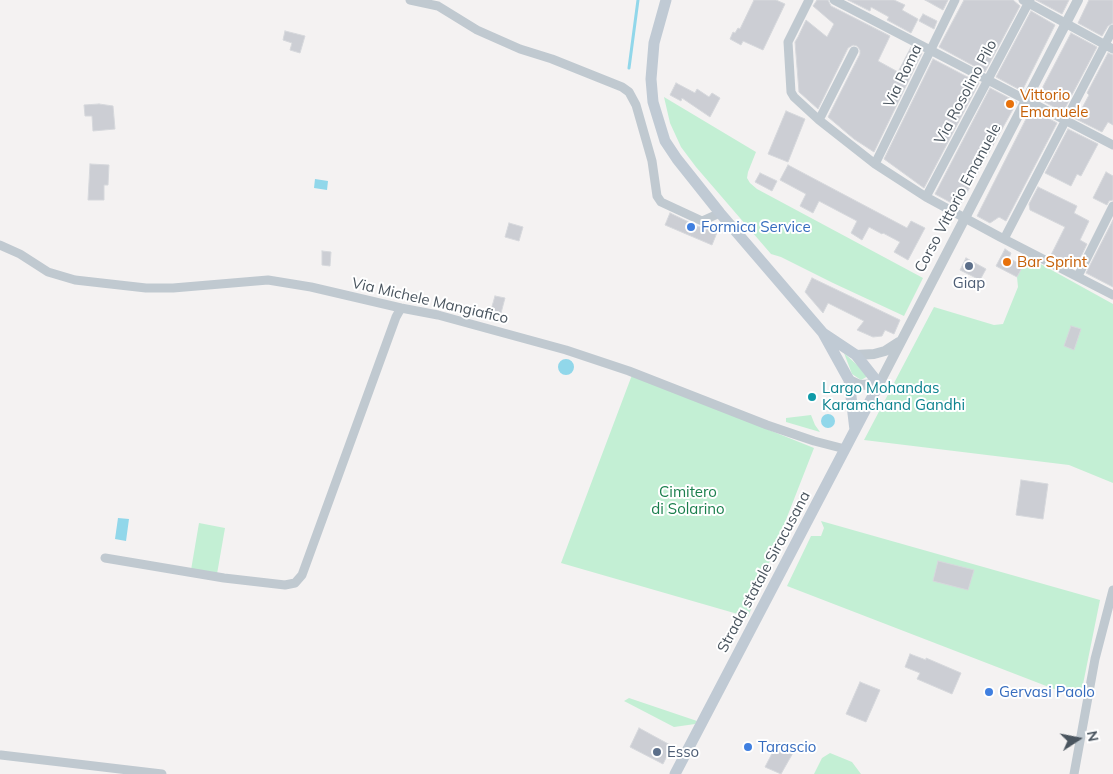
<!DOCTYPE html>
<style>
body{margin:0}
#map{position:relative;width:1113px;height:774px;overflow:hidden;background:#f4f2f2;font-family:Mulish,sans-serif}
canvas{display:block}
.north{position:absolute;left:1053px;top:714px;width:50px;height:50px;-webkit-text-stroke:4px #fff;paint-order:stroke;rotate:79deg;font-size:14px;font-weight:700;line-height:20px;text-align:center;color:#4a555f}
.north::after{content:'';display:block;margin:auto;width:18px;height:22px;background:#4a555f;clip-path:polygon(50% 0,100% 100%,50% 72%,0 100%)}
</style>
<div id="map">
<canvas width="1113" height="774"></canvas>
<div class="north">N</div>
</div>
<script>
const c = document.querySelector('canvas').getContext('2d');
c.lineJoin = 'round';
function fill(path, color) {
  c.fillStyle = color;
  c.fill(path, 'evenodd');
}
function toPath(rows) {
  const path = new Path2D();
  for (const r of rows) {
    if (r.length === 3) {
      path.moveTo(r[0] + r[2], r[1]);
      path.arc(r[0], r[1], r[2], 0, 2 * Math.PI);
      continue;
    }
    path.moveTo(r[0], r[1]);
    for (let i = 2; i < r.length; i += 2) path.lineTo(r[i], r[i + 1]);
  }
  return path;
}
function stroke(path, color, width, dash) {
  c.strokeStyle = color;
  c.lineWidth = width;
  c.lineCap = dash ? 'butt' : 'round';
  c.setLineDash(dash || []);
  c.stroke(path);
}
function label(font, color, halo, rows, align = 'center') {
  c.font = font + ' Mulish,sans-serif';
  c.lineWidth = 4;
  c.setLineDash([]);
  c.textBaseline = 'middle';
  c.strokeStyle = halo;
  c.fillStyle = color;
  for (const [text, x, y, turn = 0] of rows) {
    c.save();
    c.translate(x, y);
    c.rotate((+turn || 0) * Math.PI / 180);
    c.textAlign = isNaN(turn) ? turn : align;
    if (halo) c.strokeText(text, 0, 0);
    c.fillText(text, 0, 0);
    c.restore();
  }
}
const green = toPath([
 [664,97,756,152,748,172,747,178,750,183,757,189,923,278,904,316,833,283,781,257,771,254,696,167,681,147,670,123],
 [1028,257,1113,304,1113,483,1069,465,864,440,934,307,994,325,1003,324,1018,287,1017,277],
 [844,353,866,373,868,376,861,380,852,374],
 [632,375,814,448,748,617,561,563],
 [811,415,815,425,820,432,786,422,786,418],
 [821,521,1100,600,1080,699,787,586,811,536,821,536,824,528],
 [199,523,225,528,217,574,191,570],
 [629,698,697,721,695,724,674,727,624,701],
 [830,753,852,762,861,774,814,774,822,758]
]);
const water = toPath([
 [315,179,328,181,327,190,314,188],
 [566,367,8],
 [828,421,7],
 [118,518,129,519,126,541,115,539]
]);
const stream = toPath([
 [629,68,638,0]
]);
const building = toPath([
 [754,0,776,0,785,4,763,50,743,41,741,45,730,39,733,32,735,33,738,28,740,29,754,0],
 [817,0,828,0,831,6,890,36,878,61,898,72,911,47,922,53,874,152,854,139,828,117,860,54,860,50,857,46,853,45,848,48,818,109,799,92,795,42,798,37,806,20,827,37,834,24,813,6,817,0],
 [848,0,894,0,905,5,902,10,918,19,911,33,887,20,889,17,871,7,870,11,848,0],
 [925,0,948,0,943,10,925,0],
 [964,0,1013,0,1020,6,985,72,939,47,964,0],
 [1036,0,1069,0,1062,14,1036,0],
 [1089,0,1113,0,1113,23,1108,26,1102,36,1078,23,1089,0],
 [1031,11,1055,25,1022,91,996,77,1031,11],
 [923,14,937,21,934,29,919,21,923,14],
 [285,31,305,36,300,53,290,50,292,43,283,40,285,31],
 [1071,33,1097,47,1063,112,1037,98,1071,33],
 [1108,53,1113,55,1113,125,1108,122,1102,132,1074,118,1078,111,1080,112,1089,95,1087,93,1108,53],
 [933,59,979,83,924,188,884,159,933,59],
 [676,83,695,93,697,89,709,97,712,93,720,98,710,117,682,98,681,101,670,95,676,83],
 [990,88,1017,102,959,207,935,194,990,88],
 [99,104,113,106,115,129,93,131,92,116,85,116,84,105,99,104],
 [1031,109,1057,123,1006,221,999,217,990,223,977,216,1031,109],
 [786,111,805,119,788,162,768,154,786,111],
 [1068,129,1098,144,1081,176,1077,174,1071,186,1045,173,1068,129],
 [90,164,109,165,108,185,104,185,104,200,88,200,90,164],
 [788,165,907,228,911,221,925,228,908,260,894,252,900,242,883,233,882,234,869,227,862,240,851,233,857,221,819,201,813,213,800,206,806,194,780,180,788,165],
 [1106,172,1113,176,1113,200,1109,201,1107,205,1093,198,1106,172],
 [760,173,777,181,772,191,755,182,760,173],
 [1038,187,1077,206,1074,213,1089,221,1080,240,1087,244,1076,267,1051,255,1065,227,1030,210,1029,204,1038,187],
 [670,213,699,227,707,225,718,230,712,245,665,225,670,213],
 [1113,220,1113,287,1086,273,1113,220],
 [509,223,523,227,519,241,505,237,509,223],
 [1005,249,1011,253,1009,258,1023,266,1017,277,996,266,1005,249],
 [322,251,331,252,330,266,322,265,322,251],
 [966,258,986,269,980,280,960,270,966,258],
 [812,278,900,320,894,334,885,330,882,336,873,337,857,330,864,321,828,303,823,313,805,292,812,278],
 [495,296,505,298,501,313,491,310,495,296],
 [1071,326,1081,329,1074,350,1064,346,1071,326],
 [1021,480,1048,484,1043,519,1016,515,1021,480],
 [938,561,974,570,968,590,933,581,938,561],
 [910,654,926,660,926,658,961,673,952,694,917,679,920,673,905,667,910,654],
 [860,682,880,690,866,722,846,714,860,682],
 [639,728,672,746,663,764,630,747,639,728],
 [778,742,794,751,781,774,765,767,778,742]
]);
const minor = toPath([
 [410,0,438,6,477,30,520,49,552,59,622,87,629,92,636,105,652,161,657,196,661,202,702,221,720,213],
 [809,0,788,42,791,92,794,97,819,120,875,164,926,197,1000,237,1113,295],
 [834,0,1113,145],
 [1023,0,1113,49],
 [819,120,854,51],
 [875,164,955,0],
 [926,197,1030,0],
 [1004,239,1113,29],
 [0,245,20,254,48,272,75,280,146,288,173,288,268,280,311,287,401,308,438,315,566,350,629,371,767,425,814,441,845,449],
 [1078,276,1113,206],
 [105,558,224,578,285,585,295,583,302,575,396,317,401,308],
 [1,755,162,774],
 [1074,774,1095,659,1113,590]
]);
const tertiary = toPath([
 [856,355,874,354,885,351,899,342],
 [849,380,860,385,879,384,1078,0]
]);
const secondary = toPath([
 [666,0,654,43,651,79,653,102,665,141,677,159,720,213,823,333,849,380,855,430],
 [675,774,879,384,856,355,823,333]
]);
const markers = [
 [1010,104,5,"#e8710a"],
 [691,227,5,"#3f7fe0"],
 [1007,262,5,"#e8710a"],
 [969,266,5,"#5c6f8a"],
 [812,397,5,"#0f9aa8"],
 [989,692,5,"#3f7fe0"],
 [748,747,5,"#3f7fe0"],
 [657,752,5,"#5c6f8a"]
];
const streetNames = [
 ["Via Roma",903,76,-64],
 ["Via Rosolino Pilo",966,92,-62],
 ["Corso Vittorio Emanuele",958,198,-62],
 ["Via Michele Mangiafico",430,301,13],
 ["Strada statale Siracusana",764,572,-62]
];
const foodNames = [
 ["Vittorio",1020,95],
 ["Emanuele",1020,112],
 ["Bar Sprint",1017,262]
];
const shopNames = [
 ["Formica Service",701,227],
 ["Gervasi Paolo",999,692],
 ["Tarascio",758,747]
];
const serviceNames = [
 ["Giap",969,283],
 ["Esso",667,752,"left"]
];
const cultureNames = [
 ["Largo Mohandas",822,388],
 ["Karamchand Gandhi",822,405]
];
const parkNames = [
 ["Cimitero",688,492],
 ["di Solarino",688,509]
];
fill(green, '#c3efd4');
fill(water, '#91d7ea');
stroke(stream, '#91d7ea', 3);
fill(building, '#ccced4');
stroke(building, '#d6d8dc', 1);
stroke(minor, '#c0c9d0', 9);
stroke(tertiary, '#c0c9d0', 10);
stroke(secondary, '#c0cad4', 11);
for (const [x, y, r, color] of markers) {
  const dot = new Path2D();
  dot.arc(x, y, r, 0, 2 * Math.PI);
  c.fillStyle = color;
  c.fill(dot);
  stroke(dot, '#fff', 2);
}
label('15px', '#4a555f', '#fff', streetNames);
label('15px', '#c56008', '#fff', foodNames, 'left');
label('15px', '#366cbe', '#fff', shopNames, 'left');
label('15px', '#4e5e75', '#fff', serviceNames);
label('15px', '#0d838f', '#fff', cultureNames, 'left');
label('15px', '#1b7f4d', '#fff', parkNames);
</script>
